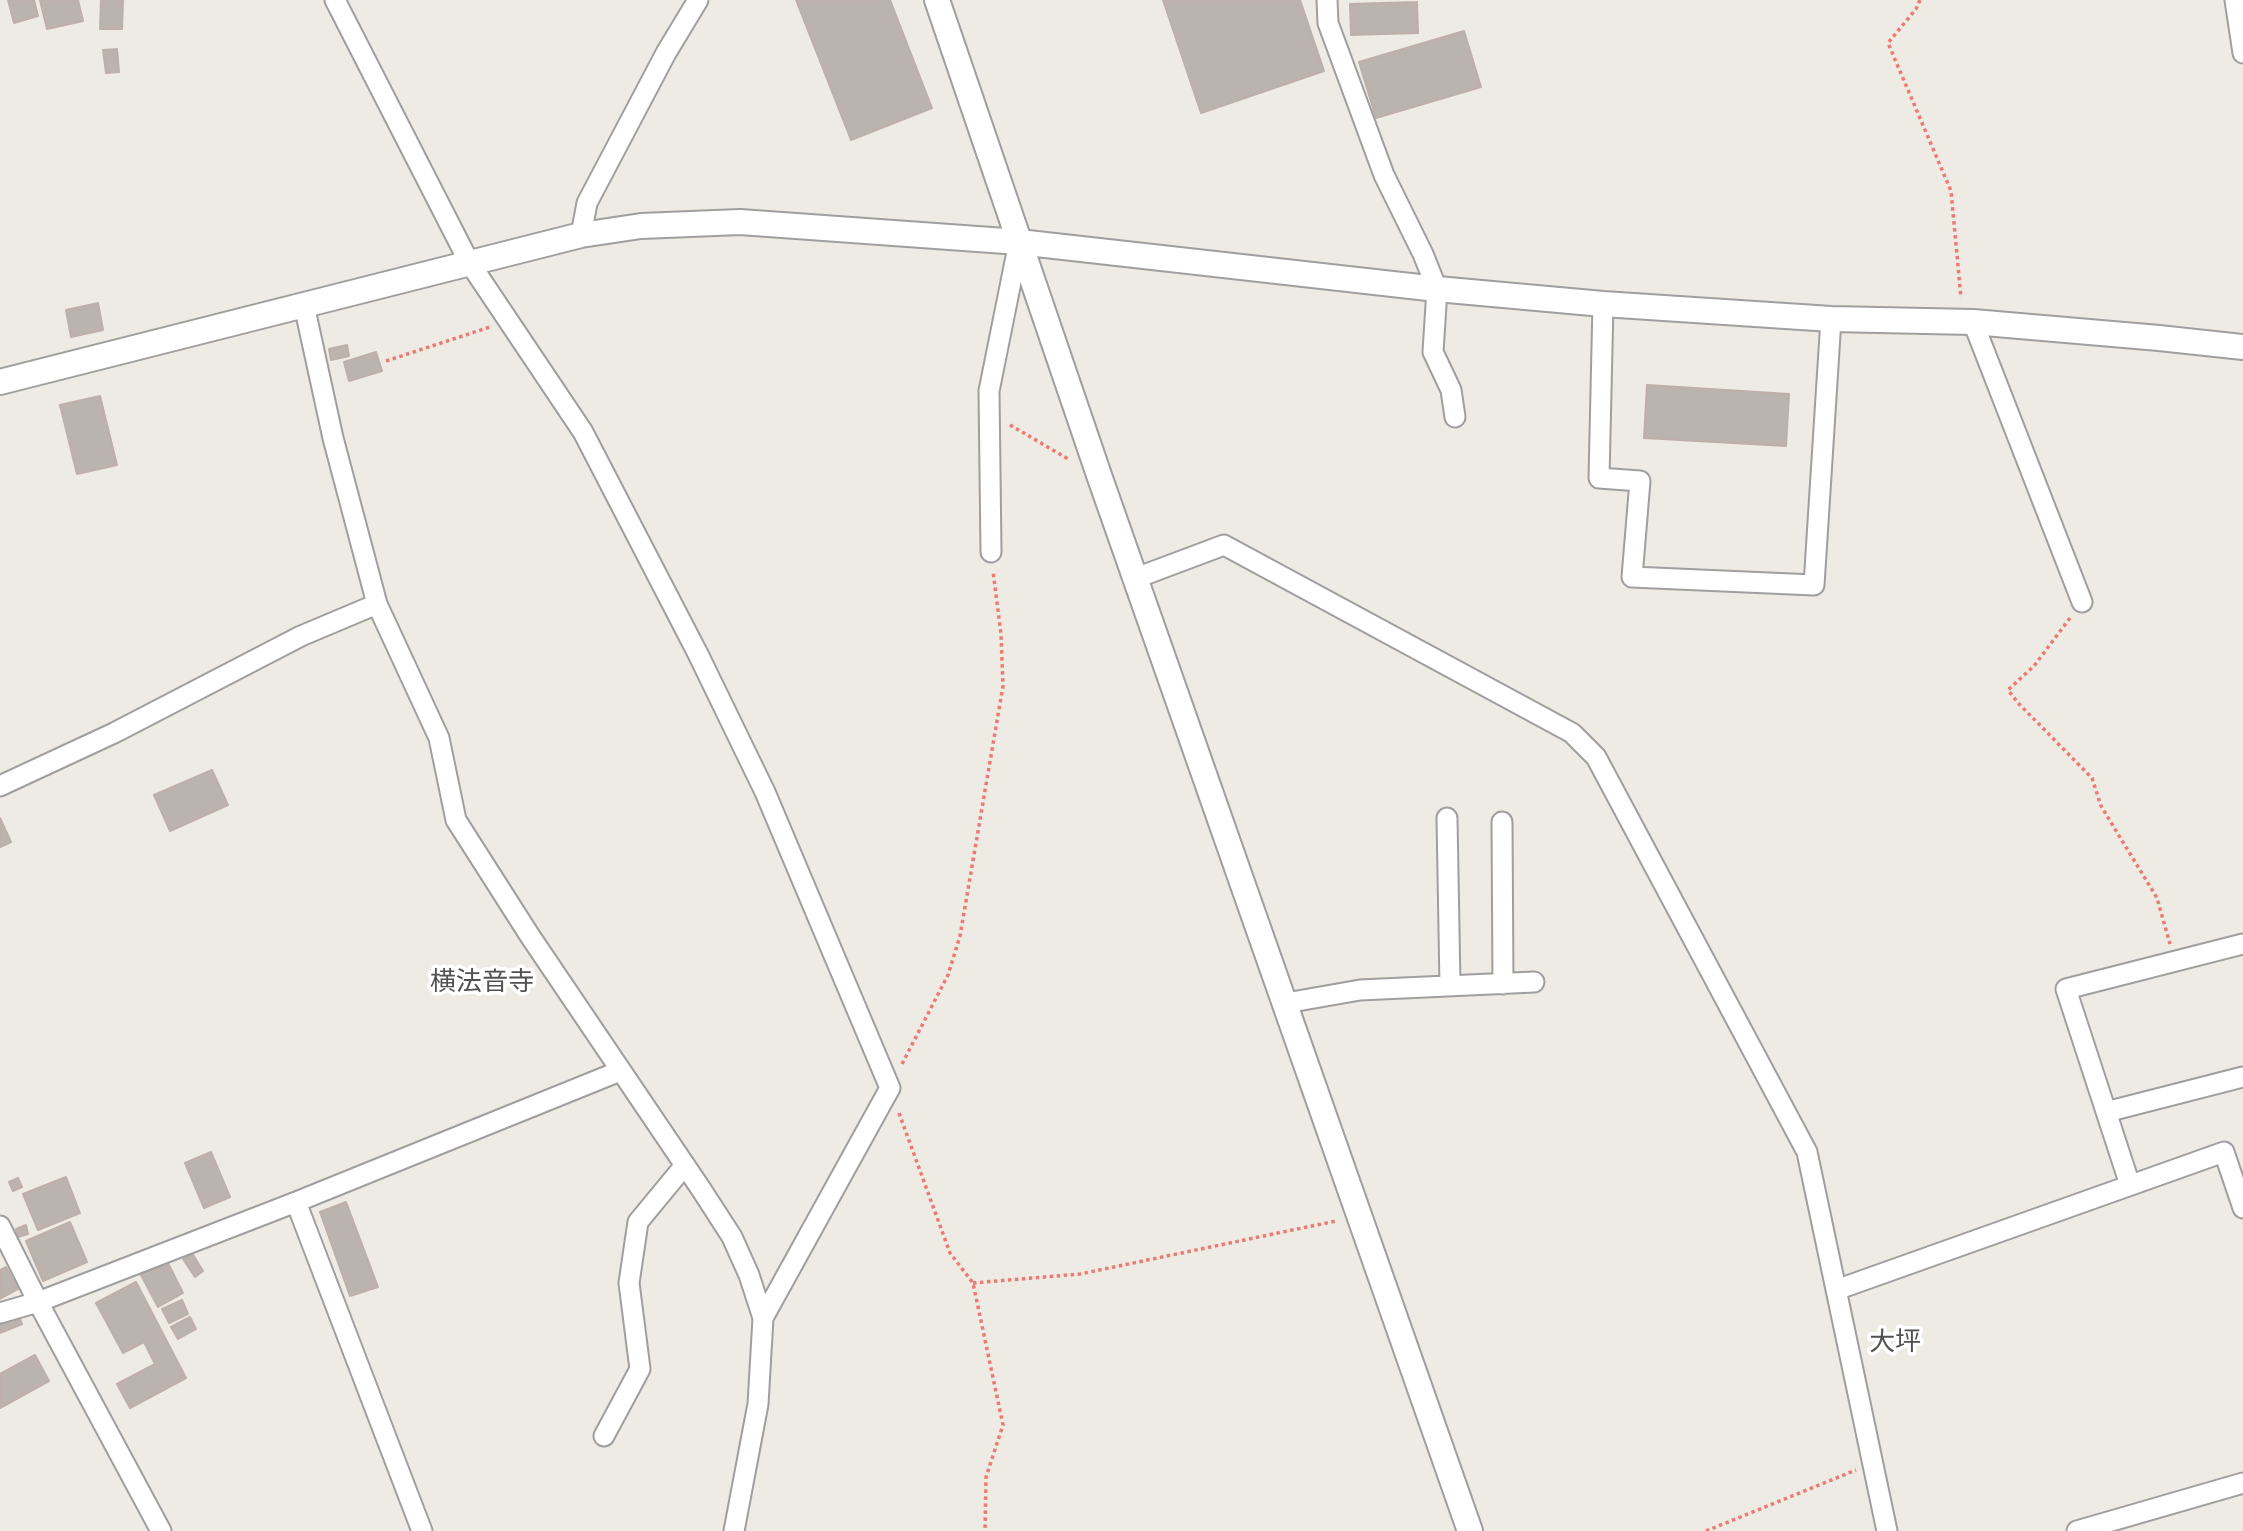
<!DOCTYPE html>
<meta charset="utf-8">
<style>
body{margin:0}
canvas{display:block;background:#eeeae4}
</style>
<canvas width="2243" height="1531"></canvas>
<script>
const c = document.querySelector('canvas').getContext('2d');
c.lineJoin = 'round';
function fill(path, color) {
  c.fillStyle = color;
  c.fill(path, 'evenodd');
}
function toPath(rows) {
  const path = new Path2D();
  for (const r of rows) {
    path.moveTo(r[0], r[1]);
    for (let i = 2; i < r.length; i += 2) path.lineTo(r[i], r[i + 1]);
  }
  return path;
}
function stroke(path, color, width, dash) {
  c.strokeStyle = color;
  c.lineWidth = width;
  c.lineCap = dash ? 'butt' : 'round';
  c.setLineDash(dash || []);
  c.stroke(path);
}
function label(font, color, halo, rows, align = 'center') {
  c.font = font + ' Quicksand,"Noto Sans JP",sans-serif';
  c.lineWidth = 7;
  c.setLineDash([]);
  c.textBaseline = 'middle';
  c.strokeStyle = halo;
  c.fillStyle = color;
  for (const [text, x, y, turn = 0] of rows) {
    c.save();
    c.translate(x, y);
    c.rotate((+turn || 0) * Math.PI / 180);
    c.textAlign = isNaN(turn) ? turn : align;
    if (halo) c.strokeText(text, 0, 0);
    c.fillText(text, 0, 0);
    c.restore();
  }
}
const building = toPath([
 [8,0,34,0,38,16,14,23,8,0],
 [40,0,78,0,83,21,47,29,40,0],
 [101,0,123,0,122,29,100,29,101,0],
 [796,0,890,0,932,108,851,140,796,0],
 [1163,0,1300,0,1324,71,1201,113,1163,0],
 [1417,2,1418,33,1351,35,1350,4,1417,2],
 [1464,31,1481,87,1376,118,1359,62,1464,31],
 [117,49,119,72,106,73,103,50,117,49],
 [98,303,103,330,71,337,66,310,98,303],
 [347,345,349,356,331,360,329,349,347,345],
 [376,352,382,371,349,381,344,362,376,352],
 [1647,385,1789,394,1786,446,1644,438,1647,385],
 [100,396,117,465,77,474,60,405,100,396],
 [212,770,228,805,170,831,154,795,212,770],
 [0,818,11,842,0,847,0,818],
 [211,1152,230,1197,204,1208,185,1163,211,1152],
 [66,1177,80,1213,38,1230,23,1194,66,1177],
 [18,1178,22,1187,13,1191,9,1182,18,1178],
 [346,1202,378,1287,350,1296,320,1212,346,1202],
 [70,1222,87,1262,43,1281,26,1241,70,1222],
 [26,1225,28,1234,18,1237,16,1229,26,1225],
 [192,1253,203,1271,195,1277,183,1259,192,1253],
 [167,1261,183,1293,158,1307,141,1275,167,1261],
 [6,1267,18,1289,0,1299,0,1270,6,1267],
 [136,1282,186,1378,130,1408,117,1384,155,1364,144,1342,123,1353,96,1303,136,1282],
 [182,1300,188,1314,169,1323,162,1309,182,1300],
 [19,1316,22,1324,0,1333,0,1324,19,1316],
 [190,1317,196,1329,178,1339,171,1327,190,1317],
 [35,1355,49,1381,0,1408,0,1374,35,1355]
]);
const path = toPath([
 [1920,0,1916,9,1888,43,1951,191,1961,298],
 [386,361,490,327],
 [1010,425,1070,460],
 [2070,618,2034,666,2008,690,2019,704,2092,778,2101,806,2157,898,2170,944],
 [902,1064,948,975,960,936,1003,686,1001,634,993,571],
 [899,1113,950,1253,973,1283,1003,1425,986,1477,985,1531],
 [973,1283,1080,1274,1336,1221],
 [1706,1531,1856,1470]
]);
const minor = toPath([
 [335,0,469,262,583,432,698,654,765,792,890,1088,763,1318],
 [1327,0,1328,23,1384,175,1423,254,1437,289,1433,352,1451,390,1455,417],
 [2235,0,2243,53],
 [581,235,587,203,666,53,698,0],
 [1603,304,1599,478,1640,481,1632,577,1814,585,1831,319],
 [304,305,333,438,377,604,439,738,456,820,530,936,701,1189,732,1237,749,1275,763,1318,758,1404,734,1531],
 [1973,322,2082,602],
 [991,552,989,391,1019,242],
 [1136,578,1224,545,1572,733,1596,757,1807,1152,1887,1531],
 [0,786,114,733,301,636,377,604],
 [1447,818,1450,986],
 [1502,822,1503,984],
 [1286,1003,1360,990,1534,982],
 [2106,1112,2243,1077],
 [2130,1185,2066,989,2243,944],
 [296,1202,422,1531],
 [0,1226,38,1302,161,1531],
 [1836,1290,2224,1152,2243,1208],
 [0,1313,38,1302,296,1202,620,1071],
 [604,1436,640,1369,629,1283,638,1222,685,1165],
 [2077,1531,2243,1483]
]);
const tertiary = toPath([
 [937,0,1100,478,1470,1531],
 [0,382,581,235,641,226,740,222,1019,242,1437,289,1603,304,1831,319,1973,322,2159,338,2243,347]
]);
const neighbourhoodNames = [
 ["横法音寺",482,982],
 ["大坪",1895,1342]
];
fill(building, '#bbb3ae');
stroke(building, '#beb0a8', 2);
stroke(minor, '#9f9f9f', 23);
stroke(tertiary, '#9f9f9f', 28);
stroke(path, '#ee7a75', 3.5, [3.5, 3.5]);
stroke(minor, '#fff', 19);
stroke(tertiary, '#fff', 24);
label('26px', '#515151', '#fff', neighbourhoodNames);
</script>
